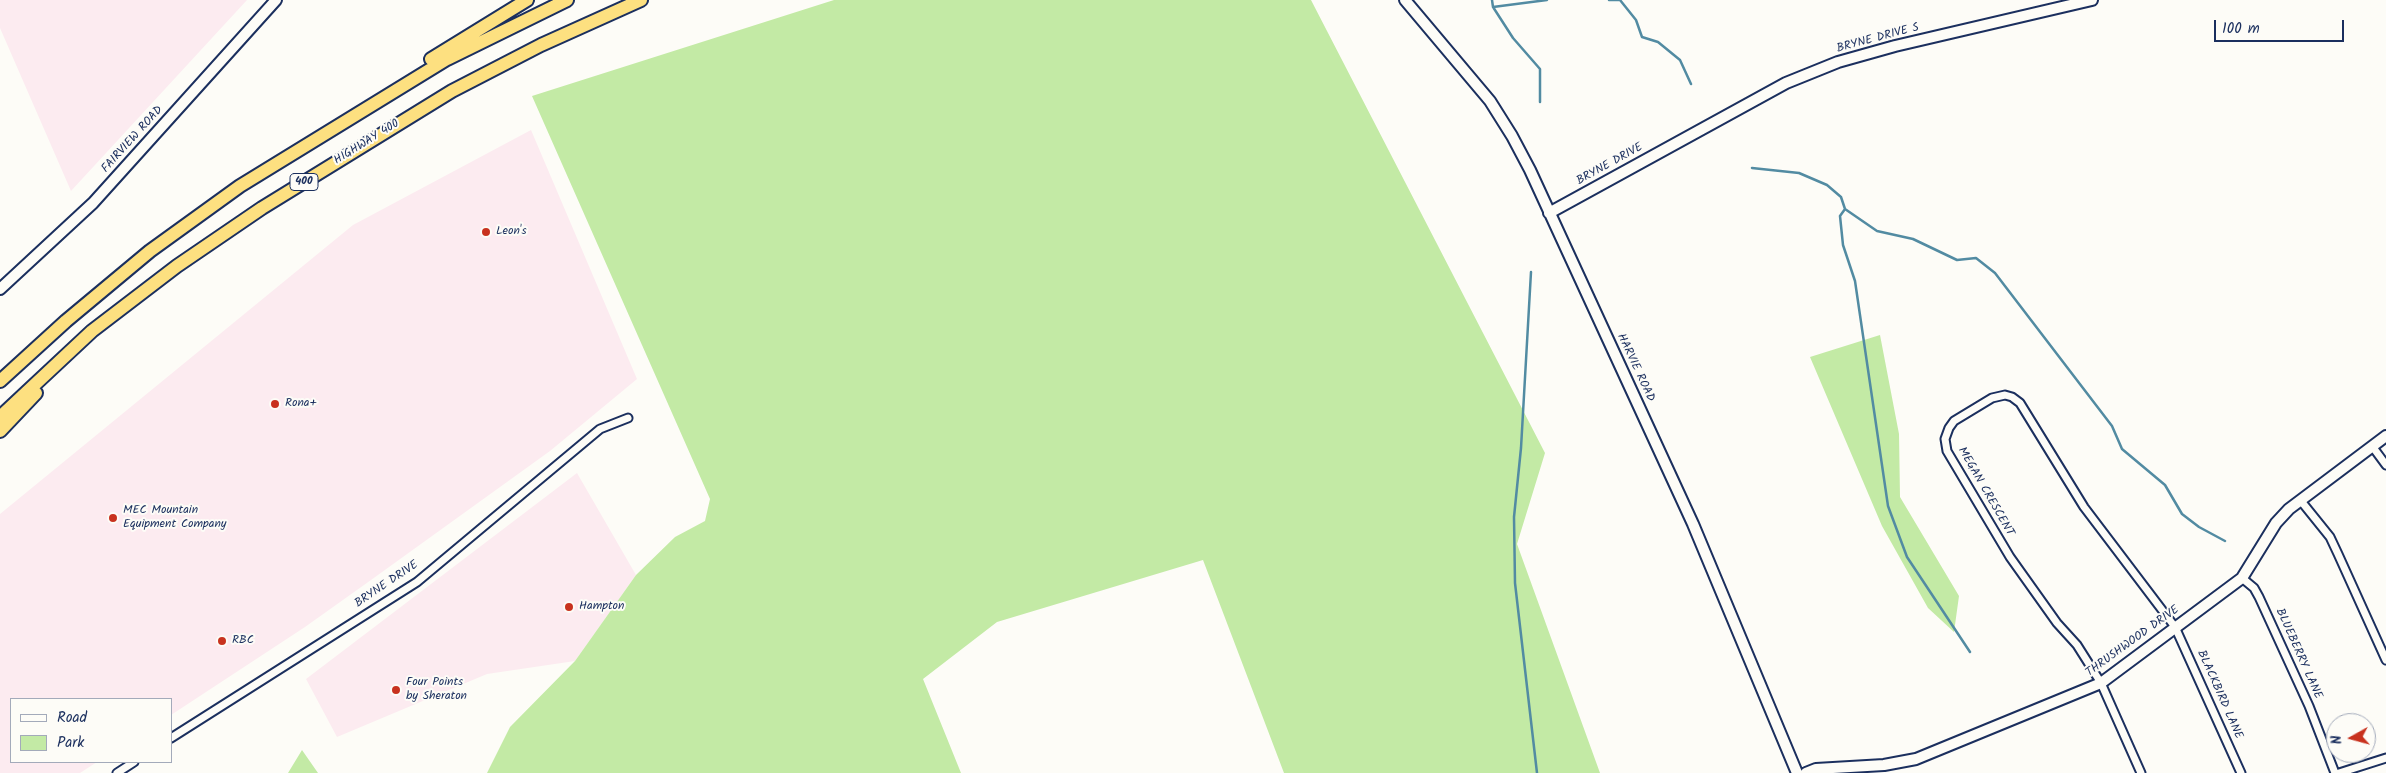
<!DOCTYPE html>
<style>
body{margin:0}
#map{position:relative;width:2386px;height:773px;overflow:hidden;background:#fdfcf7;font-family:Kalam,sans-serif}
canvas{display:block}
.legend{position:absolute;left:10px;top:698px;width:162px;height:65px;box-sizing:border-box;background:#fdfcf7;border:1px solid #a3aaba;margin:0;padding:6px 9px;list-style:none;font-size:15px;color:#1b2f5e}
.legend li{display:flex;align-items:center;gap:10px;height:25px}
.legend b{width:25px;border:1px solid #a3aaba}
.north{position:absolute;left:2326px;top:713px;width:50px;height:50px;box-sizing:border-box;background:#fdfcf7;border:1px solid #a3aaba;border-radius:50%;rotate:263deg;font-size:14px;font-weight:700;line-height:20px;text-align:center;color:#1b2f5e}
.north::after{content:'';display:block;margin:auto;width:18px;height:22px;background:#c8321e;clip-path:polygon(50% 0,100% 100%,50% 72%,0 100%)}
.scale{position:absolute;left:2214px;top:20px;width:130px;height:22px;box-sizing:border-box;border:2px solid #1b2f5e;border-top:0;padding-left:6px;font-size:15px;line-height:18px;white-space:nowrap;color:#1b2f5e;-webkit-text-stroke:4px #fdfcf7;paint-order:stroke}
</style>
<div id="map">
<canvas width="2386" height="773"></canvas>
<ul class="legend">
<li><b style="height:6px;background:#fdfcf7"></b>Road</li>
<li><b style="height:14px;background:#c3eaa5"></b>Park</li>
</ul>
<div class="north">N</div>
<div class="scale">100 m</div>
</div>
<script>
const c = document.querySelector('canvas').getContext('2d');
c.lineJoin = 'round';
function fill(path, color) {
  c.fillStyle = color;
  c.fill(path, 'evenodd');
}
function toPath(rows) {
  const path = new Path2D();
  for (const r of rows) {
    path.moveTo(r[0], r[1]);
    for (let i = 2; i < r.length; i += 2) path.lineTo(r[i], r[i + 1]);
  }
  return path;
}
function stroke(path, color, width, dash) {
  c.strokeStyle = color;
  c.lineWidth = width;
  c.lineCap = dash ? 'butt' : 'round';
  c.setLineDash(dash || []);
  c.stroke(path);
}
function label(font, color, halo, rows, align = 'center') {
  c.font = font + ' Kalam,sans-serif';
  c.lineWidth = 4;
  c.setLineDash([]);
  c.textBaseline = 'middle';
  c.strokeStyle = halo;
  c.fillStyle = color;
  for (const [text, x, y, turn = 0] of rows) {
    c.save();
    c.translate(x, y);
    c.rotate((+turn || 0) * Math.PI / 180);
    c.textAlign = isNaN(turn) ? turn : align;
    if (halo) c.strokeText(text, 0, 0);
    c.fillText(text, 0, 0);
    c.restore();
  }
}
const built = toPath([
 [0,0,247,0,71,191,0,28],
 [531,130,637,379,550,451,371,580,305,627,171,715,171,699,11,699,11,762,97,762,80,773,0,773,0,514,353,225],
 [577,473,636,575,575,661,487,674,337,737,306,679]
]);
const green = toPath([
 [834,0,1311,0,1545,453,1517,544,1600,773,1284,773,1203,560,997,622,923,679,961,773,487,773,510,727,575,661,636,575,675,537,705,521,710,499,532,96],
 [1880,335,1899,434,1900,497,1959,596,1954,632,1928,608,1882,526,1810,357],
 [302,750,318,773,288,773]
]);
const stream = toPath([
 [1492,0,1493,7,1513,38,1540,69,1540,102],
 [1609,0,1620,0,1636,20,1642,37,1658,42,1680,60,1691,84],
 [1493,7,1547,0],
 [1752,168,1799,173,1827,185,1841,197,1845,209,1877,231,1913,239,1957,260,1976,258,1995,273,2112,426,2122,449,2165,485,2182,514,2199,527,2225,541],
 [1845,209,1840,216,1843,245,1855,281,1888,506,1907,557,1970,652],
 [1531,272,1521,448,1514,517,1515,583,1537,773]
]);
const street = toPath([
 [2372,446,2386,465],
 [2301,501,2330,537,2338,554,2386,660],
 [2242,578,2254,588,2259,597,2309,706,2335,773],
 [171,738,417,582,600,429,628,418],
 [117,773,134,762],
 [2141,773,2101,683,2077,645,2057,623,2010,557,1947,451,1945,439,1949,428,1954,421,1992,398,2005,395,2012,397,2020,403,2084,507,2175,627,2241,773],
 [2339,773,2386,758]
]);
const secondary = toPath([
 [1405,0,1490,101,1512,136,1530,170,1693,524,1797,773],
 [1549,213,1786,83,1838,62,1895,46,2092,0],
 [0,289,93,203,276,0],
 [1806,773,1816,769,1884,765,1916,759,2101,683,2242,578,2276,523,2289,509,2386,436]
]);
const highway = toPath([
 [431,59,527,0],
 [0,381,66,321,150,251,240,186,447,59,567,0],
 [0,417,92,331,177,266,262,208,452,91,541,45,641,0],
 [0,431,36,393]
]);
const markers = [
 [486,232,5,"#c8321e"],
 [275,404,5,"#c8321e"],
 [113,518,5,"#c8321e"],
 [569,607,5,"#c8321e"],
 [222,641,5,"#c8321e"],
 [396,690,5,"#c8321e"]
];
const shields = [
 [304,182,28]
];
const shieldNames = [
 ["400",304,182]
];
const streetNames = [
 ["BRYNE DRIVE S",1878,39,-15],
 ["FAIRVIEW ROAD",133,140,-48],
 ["HIGHWAY 400",367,143,-32],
 ["BRYNE DRIVE",1610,165,-29],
 ["HARVIE ROAD",1635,368,65],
 ["MEGAN CRESCENT",1985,492,60],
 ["BRYNE DRIVE",387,585,-34],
 ["THRUSHWOOD DRIVE",2133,642,-36],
 ["BLUEBERRY LANE",2298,654,66],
 ["BLACKBIRD LANE",2219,695,66]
];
const poiNames = [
 ["Leon's",496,232],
 ["Rona+",285,404],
 ["MEC Mountain",123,511],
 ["Equipment Company",123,525],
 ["Hampton",579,607],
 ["RBC",232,641],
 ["Four Points",406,683],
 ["by Sheraton",406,697]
];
fill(built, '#fcebf0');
fill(green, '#c3eaa5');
stroke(stream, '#528ba2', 2.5);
stroke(street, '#1b2f5e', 11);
stroke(secondary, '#1b2f5e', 14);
stroke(highway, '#1b2f5e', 16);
stroke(street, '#fdfcf7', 7);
stroke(secondary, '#fdfcf7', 10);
stroke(highway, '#fde080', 12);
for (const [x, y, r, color] of markers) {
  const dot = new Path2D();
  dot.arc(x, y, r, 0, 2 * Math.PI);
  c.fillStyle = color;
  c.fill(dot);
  stroke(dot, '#fdfcf7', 2);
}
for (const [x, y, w] of shields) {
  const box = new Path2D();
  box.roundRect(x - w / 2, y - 8.5, w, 17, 4);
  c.fillStyle = '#fdfcf7';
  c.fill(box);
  stroke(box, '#1b2f5e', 1);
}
label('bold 11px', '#1b2f5e', null, shieldNames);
label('12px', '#1b2f5e', '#fdfcf7', streetNames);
label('12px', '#1b2f5e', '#fdfcf7', poiNames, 'left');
</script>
